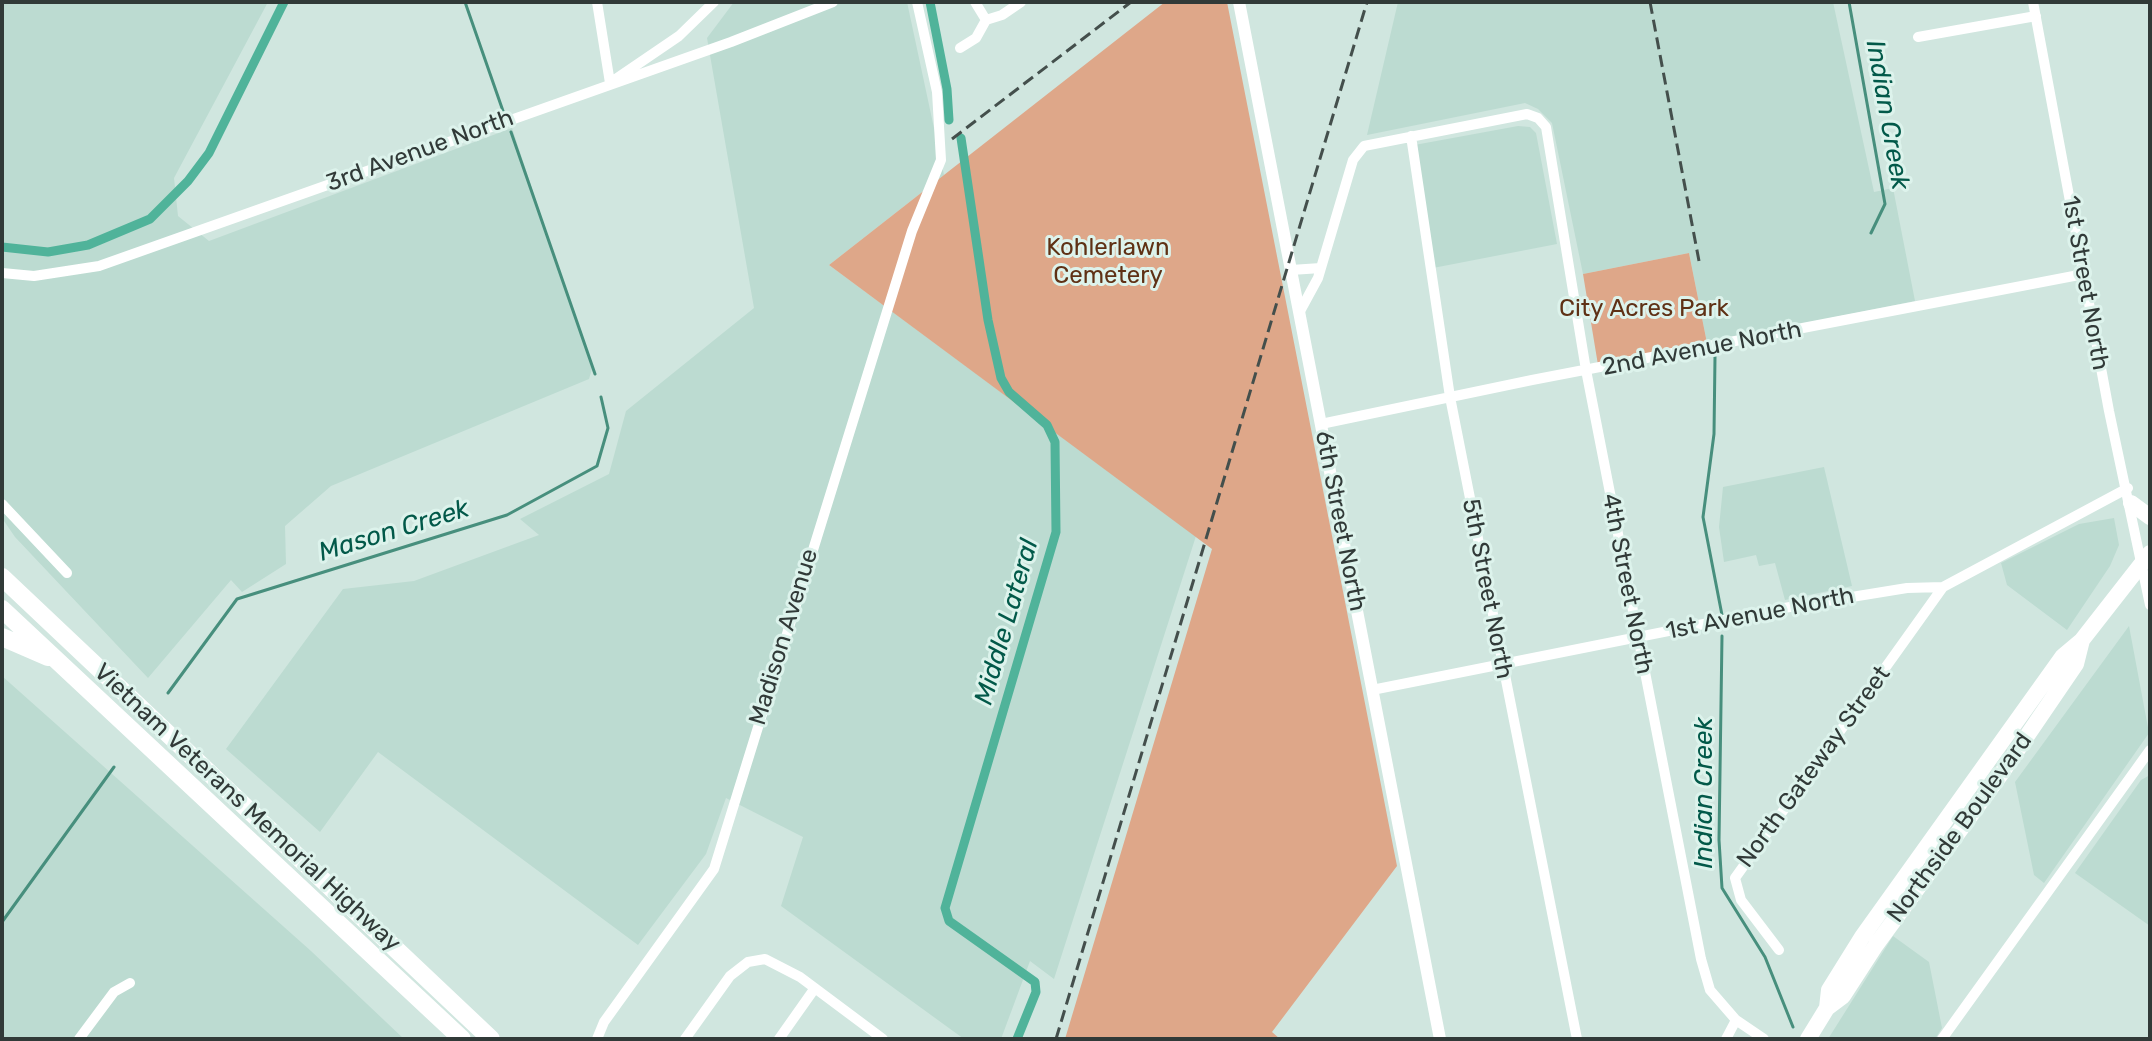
<!DOCTYPE html>
<style>
body{margin:0}
#map{position:relative;width:2152px;height:1041px;overflow:hidden;background:#d0e6df;font-family:Rubik,sans-serif}
canvas{display:block}
.frame{position:absolute;inset:0;border:4px solid #313a38;pointer-events:none}
</style>
<div id="map">
<canvas width="2152" height="1041"></canvas>
<div class="frame"></div>
</div>
<script>
const c = document.querySelector('canvas').getContext('2d');
c.lineJoin = 'round';
function fill(path, color) {
  c.fillStyle = color;
  c.fill(path, 'evenodd');
}
function toPath(rows) {
  const path = new Path2D();
  for (const r of rows) {
    path.moveTo(r[0], r[1]);
    for (let i = 2; i < r.length; i += 2) path.lineTo(r[i], r[i + 1]);
  }
  return path;
}
function stroke(path, color, width, dash) {
  c.strokeStyle = color;
  c.lineWidth = width;
  c.lineCap = dash ? 'butt' : 'round';
  c.setLineDash(dash || []);
  c.stroke(path);
}
function label(font, color, halo, rows, align = 'center') {
  c.font = font + ' Rubik,sans-serif';
  c.lineWidth = 6;
  c.setLineDash([]);
  c.textBaseline = 'middle';
  c.strokeStyle = halo;
  c.fillStyle = color;
  for (const [text, x, y, turn = 0] of rows) {
    c.save();
    c.translate(x, y);
    c.rotate((+turn || 0) * Math.PI / 180);
    c.textAlign = isNaN(turn) ? turn : align;
    if (halo) c.strokeText(text, 0, 0);
    c.fillText(text, 0, 0);
    c.restore();
  }
}
const built = toPath([
 [2,2,268,2,174,178,178,216,209,241,512,128,592,369,589,379,331,486,285,526,286,564,242,592,231,580,148,678,15,537,2,518],
 [734,2,907,2,944,175,829,265,1196,536,1054,979,1030,961,1001,1039,964,1039,781,906,803,837,726,798,706,854,638,945,378,752,320,832,226,749,343,589,414,581,539,535,520,519,609,474,626,411,754,308,707,38],
 [1398,2,1833,2,1874,192,1893,188,1915,301,1707,343,1689,253,1583,274,1552,123,1538,109,1525,103,1367,135],
 [1518,126,1530,127,1536,133,1557,244,1433,268,1409,146],
 [1824,467,1852,586,1785,600,1775,563,1759,566,1756,555,1724,562,1719,527,1723,487],
 [2114,518,2119,545,2110,566,2067,630,2007,585,2001,563,2079,524],
 [2129,626,2149,733,2044,883,2034,875,2015,782],
 [2,676,311,951,404,1039,2,1039],
 [2150,775,2150,926,2075,873,2141,780],
 [1893,936,1929,962,1942,1028,1935,1039,1828,1039]
]);
const green = toPath([
 [1165,2,1227,2,1397,866,1272,1032,1280,1039,1065,1039,1212,549,829,265],
 [1689,253,1707,343,1598,365,1583,274]
]);
const stream = toPath([
 [465,2,503,111],
 [1849,2,1885,204,1871,233],
 [511,132,595,374],
 [1715,357,1714,434,1703,517,1722,615],
 [1722,636,1719,840,1722,888,1765,957,1793,1027],
 [168,693,237,599,507,515,597,466,608,428,601,397],
 [2,922,114,767]
]);
const canal = toPath([
 [930,2,947,89,949,120],
 [961,138,988,320,1001,378,1009,392,1047,425,1055,442,1056,532,945,908,949,921,1035,982,1036,992,1017,1039],
 [2,247,48,252,88,245,150,219,188,181,209,153,284,2]
]);
const minor = toPath([
 [597,2,610,83,679,36,714,2],
 [975,2,986,20,1002,15,1021,2],
 [2033,2,2109,411,2150,605],
 [1918,37,2036,16],
 [960,48,976,38,986,20],
 [1411,136,1450,397,1577,1039],
 [1291,270,1321,268],
 [2,273,34,276,99,266,731,42,833,2],
 [1299,313,1318,278,1353,160,1364,146,1527,114,1538,118,1546,127,1586,370,1701,959,1710,990,1736,1020,1726,1039],
 [1321,424,1532,380,2084,274],
 [2,504,67,573],
 [1372,690,1784,608,1907,588,1943,587,2128,488],
 [1779,950,1741,900,1735,878,1943,587],
 [1736,1020,1764,1039],
 [79,1039,114,992,130,983],
 [597,1039,604,1022,714,869,912,231,941,160,937,92,917,2],
 [685,1039,730,976,748,962,765,959,800,977,883,1039],
 [779,1039,815,988],
 [1942,1039,2150,750]
]);
const tertiary = toPath([
 [1239,2,1440,1039]
]);
const primary = toPath([
 [2131,503,2150,517],
 [1827,1008,1843,996,1876,945,2001,774,2076,664,2082,640],
 [1808,1039,1827,1008,1829,990,1862,937,2063,656,2082,640,2150,553]
]);
const motorway = toPath([
 [2,577,491,1039],
 [2,609,462,1039],
 [2,637,48,657]
]);
const rail = toPath([
 [1650,2,1699,261],
 [952,139,1131,2],
 [1056,1039,1367,2]
]);
const streetNames = [
 ["3rd Avenue North",420,151,-20],
 ["1st Street North",2085,283,80],
 ["2nd Avenue North",1702,349,-11],
 ["6th Street North",1340,521,79],
 ["4th Street North",1627,584,79],
 ["5th Street North",1487,589,79],
 ["1st Avenue North",1760,614,-11],
 ["Madison Avenue",784,637,-73],
 ["North Gateway Street",1814,767,-54],
 ["Vietnam Veterans Memorial Highway",247,808,43],
 ["Northside Boulevard",1960,828,-54]
];
const parkNames = [
 ["Kohlerlawn",1108,248],
 ["Cemetery",1108,276],
 ["City Acres Park",1644,309]
];
const waterNames = [
 ["Indian Creek",1887,115,80],
 ["Mason Creek",394,531,-17],
 ["Middle Lateral",1007,622,-74],
 ["Indian Creek",1704,793,-90]
];
fill(built, '#bcdbd1');
fill(green, '#dea789');
stroke(stream, '#478f7d', 3);
stroke(canal, '#50b39a', 9);
stroke(minor, '#fff', 10);
stroke(tertiary, '#fff', 12);
stroke(primary, '#fff', 16);
stroke(motorway, '#fff', 18);
stroke(rail, '#444f4c', 3, [12, 6]);
label('24px', '#313a38', '#ddf3ec', streetNames);
label('24px', '#5f3115', '#ddf3ec', parkNames);
label('italic 26px', '#025949', '#ddf3ec', waterNames);
</script>
